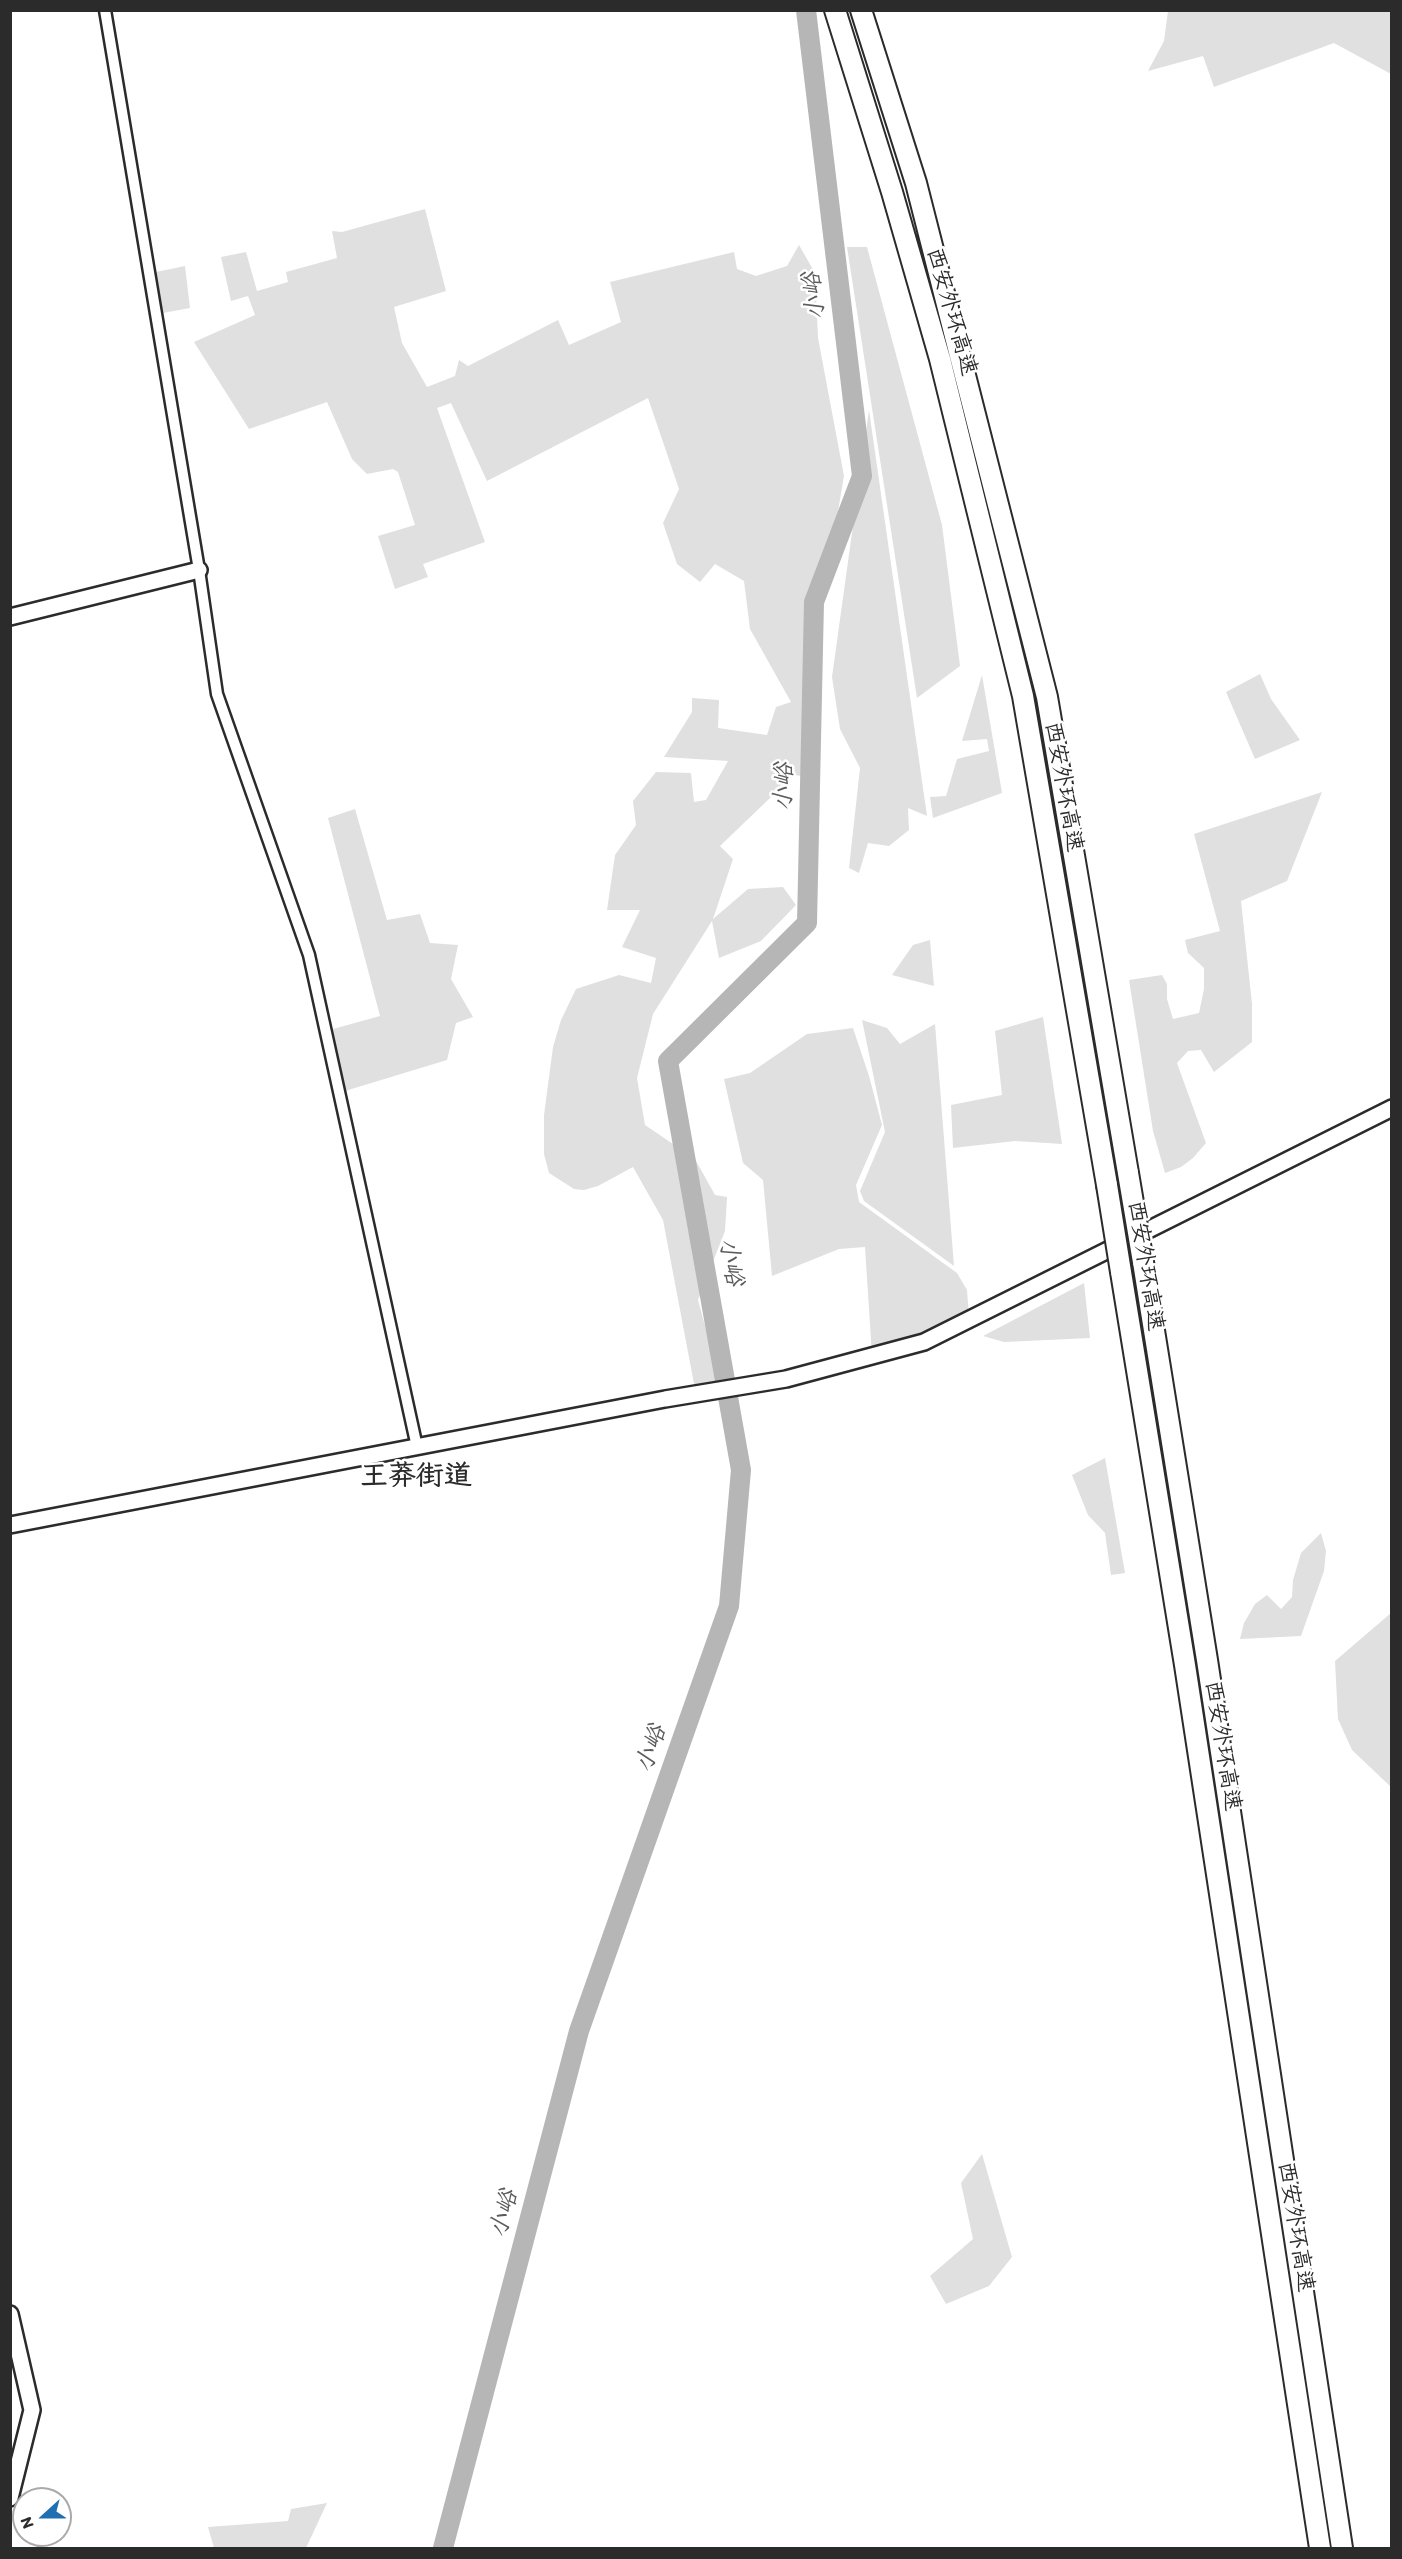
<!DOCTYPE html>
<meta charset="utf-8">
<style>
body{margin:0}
#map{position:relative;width:1402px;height:2559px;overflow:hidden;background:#fff;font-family:Itim,sans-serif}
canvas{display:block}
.frame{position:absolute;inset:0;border:12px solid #2b2b2b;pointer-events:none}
.north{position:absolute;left:12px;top:2487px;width:60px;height:60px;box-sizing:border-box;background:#fff;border:2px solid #aaa;border-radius:50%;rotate:249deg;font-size:16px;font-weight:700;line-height:24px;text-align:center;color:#2b2b2b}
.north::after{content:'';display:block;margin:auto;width:21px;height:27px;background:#1f6fb2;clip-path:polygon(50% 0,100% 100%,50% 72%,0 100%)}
</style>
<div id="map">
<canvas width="1402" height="2559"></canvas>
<div class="frame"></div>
<div class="north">N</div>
</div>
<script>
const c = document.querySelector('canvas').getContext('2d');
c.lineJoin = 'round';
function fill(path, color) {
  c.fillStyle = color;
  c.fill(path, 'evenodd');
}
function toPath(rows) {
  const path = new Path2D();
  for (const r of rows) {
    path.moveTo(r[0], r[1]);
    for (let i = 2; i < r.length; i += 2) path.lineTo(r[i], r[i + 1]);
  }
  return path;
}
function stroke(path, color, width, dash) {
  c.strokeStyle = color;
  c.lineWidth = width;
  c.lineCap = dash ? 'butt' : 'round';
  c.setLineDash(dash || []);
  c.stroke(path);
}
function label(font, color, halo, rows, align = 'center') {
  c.font = font + ' Itim,"LXGW WenKai TC",sans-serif';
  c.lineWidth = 5;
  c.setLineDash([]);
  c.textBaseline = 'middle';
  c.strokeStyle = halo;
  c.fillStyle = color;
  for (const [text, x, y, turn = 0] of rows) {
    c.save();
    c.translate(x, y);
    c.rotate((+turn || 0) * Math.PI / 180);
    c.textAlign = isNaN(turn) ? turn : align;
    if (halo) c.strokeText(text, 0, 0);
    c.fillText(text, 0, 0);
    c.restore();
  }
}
const green = toPath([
 [1168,11,1391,11,1391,74,1334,43,1214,87,1203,56,1148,71,1164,41],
 [425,209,446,291,394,307,402,343,427,387,455,376,459,360,468,366,558,320,569,345,621,322,610,282,734,252,737,269,756,276,787,266,799,245,815,273,818,338,844,476,814,652,814,752,819,778,794,775,720,846,733,859,713,919,748,889,783,887,796,905,761,941,719,958,712,921,653,1014,637,1078,645,1125,695,1159,715,1195,727,1197,725,1231,698,1300,721,1384,695,1389,663,1220,633,1167,598,1186,584,1190,574,1189,549,1173,544,1154,544,1115,553,1047,561,1020,576,989,619,975,651,983,656,958,622,947,640,910,607,910,615,855,636,825,633,801,656,772,691,773,694,802,706,800,728,761,664,757,692,712,692,698,719,700,718,728,767,735,776,707,791,702,750,629,744,581,715,564,700,582,677,564,663,523,679,489,648,398,487,481,451,403,437,408,485,542,423,564,428,577,395,589,378,536,415,525,398,472,393,469,367,474,352,459,327,402,249,429,194,342,255,315,248,296,231,301,221,257,246,252,257,291,288,282,286,272,337,258,332,231,342,232],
 [847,247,867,247,942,525,960,666,917,698],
 [185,266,190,308,163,313,156,272],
 [869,410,927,816,908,808,909,830,889,846,868,843,859,873,849,868,860,768,840,729,832,677],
 [1260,674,1271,699,1300,740,1255,759,1226,692],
 [982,675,1002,793,933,818,930,797,946,796,957,759,989,751,987,739,962,741],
 [1322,792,1287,881,1241,901,1252,1004,1252,1042,1214,1072,1201,1050,1188,1051,1177,1063,1206,1143,1193,1158,1181,1167,1165,1173,1153,1131,1129,980,1162,975,1167,984,1167,999,1173,1019,1199,1013,1204,989,1204,968,1188,953,1185,940,1220,931,1194,834],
 [355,809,387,920,420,914,430,943,458,945,451,979,473,1017,456,1023,447,1060,345,1091,333,1029,380,1016,328,818],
 [930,940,934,986,892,975,913,945],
 [1043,1017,1062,1144,1015,1141,953,1148,951,1105,1002,1095,995,1031],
 [862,1020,887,1028,900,1044,935,1024,954,1266,864,1201,860,1191,885,1132],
 [853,1028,869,1076,882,1125,856,1185,859,1202,957,1273,967,1290,969,1317,872,1356,865,1247,839,1249,772,1276,763,1180,743,1163,724,1079,750,1073,807,1034],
 [1084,1283,1090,1338,1004,1342,983,1336],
 [1105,1458,1125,1573,1111,1575,1105,1533,1088,1515,1072,1475],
 [1321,1533,1326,1551,1324,1571,1301,1636,1240,1639,1244,1623,1255,1604,1267,1595,1281,1609,1292,1597,1293,1580,1301,1553],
 [1391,1613,1391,1787,1352,1750,1338,1719,1335,1661],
 [982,2154,1012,2257,989,2286,946,2304,930,2276,973,2239,961,2183],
 [327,2503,306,2548,214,2548,208,2527,288,2521,291,2509]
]);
const river = toPath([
 [443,2548,579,2031,729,1606,741,1470,668,1061,807,923,814,602,862,476,806,10]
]);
const street = toPath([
 [105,10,199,570,217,694,309,955,417,1447]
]);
const secondary = toPath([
 [10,617,199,570],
 [10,1525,665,1399,786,1379,924,1342,1392,1108],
 [10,2314,32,2410,10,2498]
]);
const highway = toPath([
 [835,10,892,192,940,359,1023,696,1107,1185],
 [861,10,916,183,1047,697,1128,1173],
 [1143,1262,1207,1660,1342,2548],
 [1121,1272,1185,1665,1320,2548]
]);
const highwayBridge = toPath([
 [1128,1173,1143,1262],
 [1107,1185,1121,1272]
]);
const streetNames = [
 ["西安外环高速",951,312,74],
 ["西安外环高速",1063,787,80],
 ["西安外环高速",1145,1266,81],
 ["西安外环高速",1222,1746,81],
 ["西安外环高速",1295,2227,81]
];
const waterNames = [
 ["小峪",815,296,-97],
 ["小峪",785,787,-89],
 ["小峪",730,1262,80],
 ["小峪",652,1749,-71],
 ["小峪",505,2214,-75]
];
const districtNames = [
 ["王莽街道",416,1477]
];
fill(green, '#e0e0e0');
stroke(river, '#b6b6b6', 20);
stroke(street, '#2b2b2b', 15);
stroke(secondary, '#2b2b2b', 20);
stroke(highway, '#2b2b2b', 24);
stroke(street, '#fff', 10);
stroke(secondary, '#fff', 15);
stroke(highway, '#fff', 20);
stroke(highwayBridge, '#2b2b2b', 24, []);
stroke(highwayBridge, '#fff', 20);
label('22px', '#2b2b2b', '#fff', streetNames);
label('italic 24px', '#5c5c5c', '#fff', waterNames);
label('bold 28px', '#2b2b2b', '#fff', districtNames);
</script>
